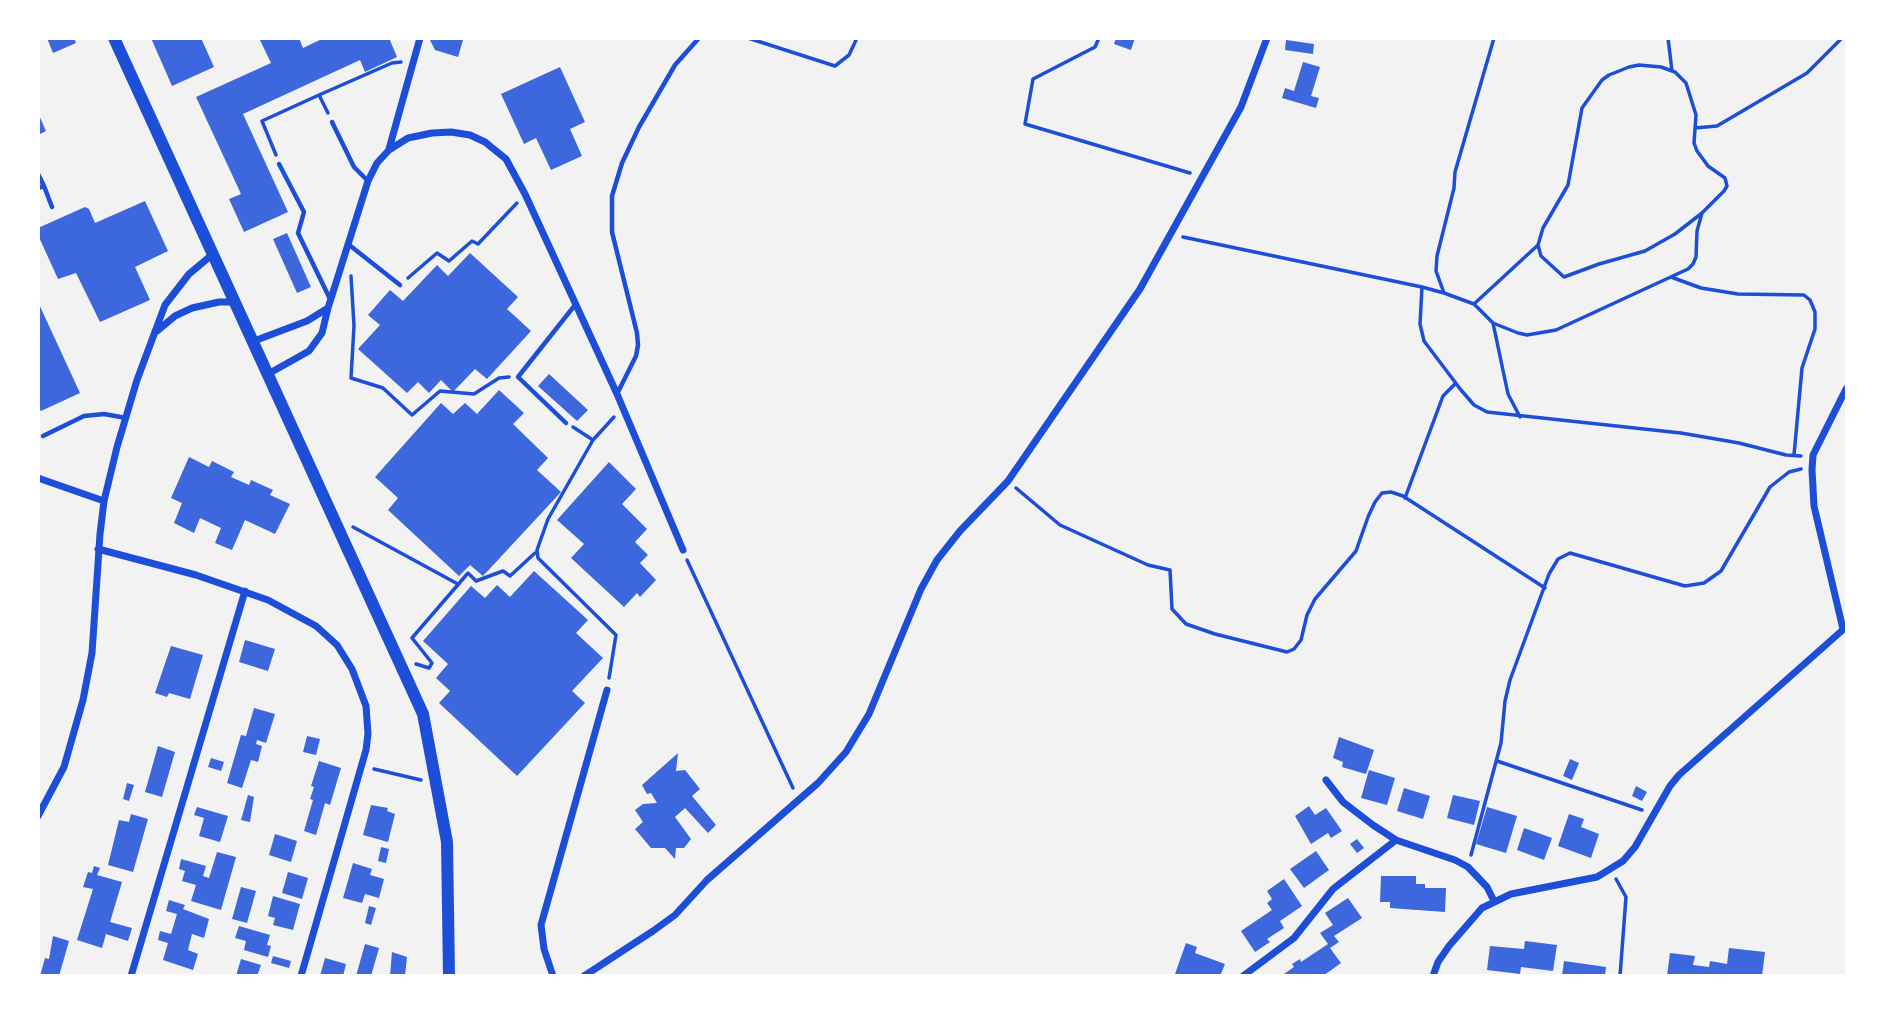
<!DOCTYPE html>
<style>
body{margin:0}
#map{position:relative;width:1885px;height:1014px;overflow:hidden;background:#f2f2f2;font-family:Raleway,sans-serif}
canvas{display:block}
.frame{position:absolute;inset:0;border:40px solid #fff;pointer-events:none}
</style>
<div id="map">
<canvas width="1885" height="1014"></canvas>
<div class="frame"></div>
</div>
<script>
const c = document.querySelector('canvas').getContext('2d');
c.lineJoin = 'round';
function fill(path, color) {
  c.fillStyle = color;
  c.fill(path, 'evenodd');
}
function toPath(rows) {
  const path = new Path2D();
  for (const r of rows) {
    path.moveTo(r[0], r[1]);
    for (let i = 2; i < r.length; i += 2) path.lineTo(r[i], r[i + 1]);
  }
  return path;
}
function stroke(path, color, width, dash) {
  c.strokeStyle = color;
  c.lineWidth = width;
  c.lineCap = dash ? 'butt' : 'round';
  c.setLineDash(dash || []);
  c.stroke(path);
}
const building = toPath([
 [47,38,74,38,76,43,53,53],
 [151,38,201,38,214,67,172,86],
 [259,38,299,38,303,48,324,38,389,38,397,57,365,72,360,60,243,114,288,212,244,232,229,199,241,194,196,97,271,63],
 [429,38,463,40,458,57,435,50],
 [1116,38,1135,38,1131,50,1114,44],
 [1286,40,1314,44,1313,54,1285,50],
 [1303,62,1320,67,1311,96,1319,98,1316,108,1282,98,1285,88,1294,91],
 [560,67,585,122,570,129,582,156,551,170,536,138,524,144,501,94],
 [38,113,46,131,38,135],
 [145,201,168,251,135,267,150,300,100,322,76,273,58,279,38,235,38,228,85,207,89,209,95,223],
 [287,233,311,287,297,293,273,239],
 [470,253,518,297,507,309,531,331,487,379,475,369,453,392,441,380,429,393,418,382,407,393,358,349,380,325,368,315,390,290,403,301,437,265,448,276],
 [38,302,80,393,41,411,38,407],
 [549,374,588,410,577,421,538,386],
 [499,390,524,413,513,424,548,458,537,470,561,492,483,576,470,565,459,576,388,510,398,498,375,477,441,403,453,414,465,403,477,414],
 [189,457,209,467,212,461,234,472,231,477,249,485,251,480,273,490,270,495,290,504,275,534,245,520,232,550,215,543,221,528,200,518,194,533,174,523,182,503,171,498],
 [609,462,636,489,622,504,647,529,635,542,648,555,640,563,656,580,640,597,637,593,624,607,571,558,584,544,557,520],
 [534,571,588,620,576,633,603,658,572,691,585,703,517,776,439,703,450,691,436,678,448,664,423,641,471,586,485,598,497,585,510,597],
 [245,640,275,649,268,671,239,662],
 [171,646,203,655,190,699,169,693,167,697,155,693],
 [254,708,275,714,266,743,257,740,256,744,262,746,258,762,251,760,242,788,227,783,241,735,246,736],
 [307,736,320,739,316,755,303,752],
 [1339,737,1374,750,1366,774,1342,767,1343,762,1333,758],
 [158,746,175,752,162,797,145,792],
 [678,753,676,771,685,770,700,789,692,796,716,825,708,833,685,808,675,817,691,839,684,848,676,848,675,859,665,848,651,848,635,829,643,822,635,810,643,804,657,803,651,793,647,794,642,785],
 [211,758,224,762,221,771,208,767],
 [1570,759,1579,763,1572,780,1563,776],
 [319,761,341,768,330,805,325,803,316,835,304,831,313,800,310,799,314,787,311,786],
 [1369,770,1395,778,1387,805,1361,798],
 [127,783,134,785,129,801,123,799],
 [1636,786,1647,792,1642,801,1632,796],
 [1404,788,1430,796,1423,819,1397,811],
 [248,795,254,797,250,822,241,820],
 [1453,795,1480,801,1474,825,1447,818],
 [371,805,388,808,387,811,395,814,388,842,363,835],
 [1309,806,1315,815,1326,808,1342,831,1331,838,1328,833,1311,844,1295,816],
 [197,807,228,816,220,842,199,836,204,818,194,815],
 [1487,807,1517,816,1506,853,1476,844],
 [131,814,148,819,133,872,108,865,119,820,129,822],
 [1569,814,1584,819,1581,827,1599,834,1591,858,1558,846],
 [1524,828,1552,838,1544,860,1517,850],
 [275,834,297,841,291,862,269,855],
 [1357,839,1364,848,1357,853,1350,844],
 [381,847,389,849,386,863,378,861],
 [1316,851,1329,870,1304,888,1290,869],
 [217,852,236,857,221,910,191,901,196,885,182,881,185,871,179,869,181,859,206,866,203,876,209,878],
 [353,863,372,869,370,875,384,879,379,898,365,894,362,903,343,898],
 [94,866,100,868,97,875,122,882,110,922,132,928,128,941,106,934,102,948,77,940,93,889,83,887,88,872,92,873],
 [288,872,308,878,302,899,282,893],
 [1381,876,1416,876,1416,884,1425,884,1425,888,1446,888,1445,912,1390,908,1390,902,1380,902],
 [1284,879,1302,906,1280,921,1284,928,1267,939,1270,942,1255,952,1241,931,1272,910,1267,903,1272,899,1267,891],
 [241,887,256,891,247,923,232,919],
 [273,896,300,904,293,930,273,925,275,918,268,916],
 [1348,898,1362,918,1334,936,1339,942,1330,948,1341,963,1323,976,1281,976,1294,967,1292,964,1300,959,1301,962,1328,944,1320,933,1333,925,1325,913],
 [169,900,185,905,183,909,209,919,204,938,192,934,188,950,198,954,193,970,163,960,168,943,158,940,160,931,171,934,177,914,166,911],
 [369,906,376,908,371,925,365,923],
 [239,926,270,935,267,945,271,946,268,957,244,950,246,941,235,938],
 [53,936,69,941,59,976,40,976,45,958,49,959],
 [1525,941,1557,945,1553,971,1521,967,1520,974,1487,970,1490,946,1524,949],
 [1186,943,1197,947,1195,953,1225,964,1220,976,1175,974],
 [365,944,379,948,371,976,356,976],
 [1729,948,1765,952,1762,976,1667,976,1670,953,1695,956,1693,965,1709,967,1710,961,1727,964],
 [392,952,407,957,405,976,390,976],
 [273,956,291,961,289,968,271,963],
 [325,958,346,964,343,976,320,976],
 [241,959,261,965,257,976,236,976],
 [1564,961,1606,967,1605,976,1562,976]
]);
const path = toPath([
 [748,38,835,66,849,55,857,38],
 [1099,38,1095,47,1033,79,1025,124,1190,173],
 [1494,38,1455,172,1454,188,1437,256,1436,271,1444,293,1474,304,1493,323,1518,333,1527,335,1556,330,1688,269,1693,264,1696,257,1697,231,1702,213,1724,191,1727,186,1725,178,1708,166,1697,151,1694,143,1696,115,1686,83,1675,72,1661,67,1639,65,1629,67,1609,75,1602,80,1582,108,1568,185,1543,228,1538,245,1541,256,1564,277,1599,264,1645,251,1675,234,1702,213],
 [1668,38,1672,71],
 [328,113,319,95,392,63,401,62],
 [1695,128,1717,126,1807,73,1842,38],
 [276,155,262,121,319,95],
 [1183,237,1422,287,1420,324,1424,341,1461,390,1474,405,1487,412,1681,433,1739,443,1786,455,1801,456],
 [351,276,354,326,351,378,383,388,412,415,440,391,474,394,499,378,509,377],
 [1671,277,1701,288,1738,294,1804,295,1810,300,1815,312,1815,329,1802,368,1794,455],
 [408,278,437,253,449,261,472,241,478,244,517,203],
 [1422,287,1444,293],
 [1474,304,1538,245],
 [1493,323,1508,394,1520,417],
 [573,427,593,440,614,417],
 [593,440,548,519,537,550,538,558,616,635,609,678],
 [1016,488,1060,525,1148,565,1170,570,1172,609,1186,624,1215,634,1287,652,1294,649,1301,640,1307,615,1315,599,1356,551,1368,517,1375,502,1382,493,1391,492,1403,496,1545,588],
 [1405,498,1443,396,1455,384],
 [353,527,456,583],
 [687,560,793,788],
 [416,664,429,668,432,663,412,638,468,573,476,581,503,571,510,576,535,553],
 [1497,761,1642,810],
 [374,769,421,780],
 [1471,855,1501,743,1505,701,1510,680,1549,574,1558,559,1570,553,1685,586,1704,583,1721,571,1770,487,1789,472,1801,469],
 [1616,879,1626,897,1620,976]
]);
const service = toPath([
 [332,122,354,167,368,181],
 [279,164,304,212,298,233,330,299],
 [38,174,44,186,38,188],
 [44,186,52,207],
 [348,244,400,285],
 [617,394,636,356,638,345,637,333,612,232,612,196,622,163,639,127,675,65,699,38],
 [566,423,518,377,575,305],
 [43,436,84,416,104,414,126,418]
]);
const minor = toPath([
 [389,149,420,38],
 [328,308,368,181,377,163,389,150,408,138,432,133,451,132,470,135,485,142,506,159,525,194,617,394,683,550],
 [157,331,175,316,192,308,219,302,235,302],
 [254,341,307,321,328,308,322,333,309,351,268,374],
 [38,478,104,501],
 [98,549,196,575,268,600,316,626,337,645,352,669,366,706,368,734,366,750,301,976],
 [1843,629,1814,506,1812,470,1813,455,1846,389],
 [1326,780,1343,802,1373,825,1396,840,1455,860,1468,867,1487,887,1494,901],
 [38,816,64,767,83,700,92,653,100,534,104,501,117,447,137,380,165,305,189,274,213,254],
 [131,976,245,591],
 [553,976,544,949,541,925,607,690],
 [584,976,653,931,675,915,707,880,818,783,846,752,869,714,921,589,937,560,960,531,1008,481,1140,289,1241,107,1267,38],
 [1243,976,1294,938,1333,889,1396,840],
 [1433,976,1438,962,1449,946,1482,908,1511,894,1597,877,1623,861,1635,847,1670,786,1679,775,1846,627]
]);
const tertiary = toPath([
 [114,38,423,714,447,842,449,976]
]);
fill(building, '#3d67dc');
stroke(path, '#1d4ed8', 3.5);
stroke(service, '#1d4ed8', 4.5);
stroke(minor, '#1d4ed8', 7);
stroke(tertiary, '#1d4ed8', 12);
</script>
